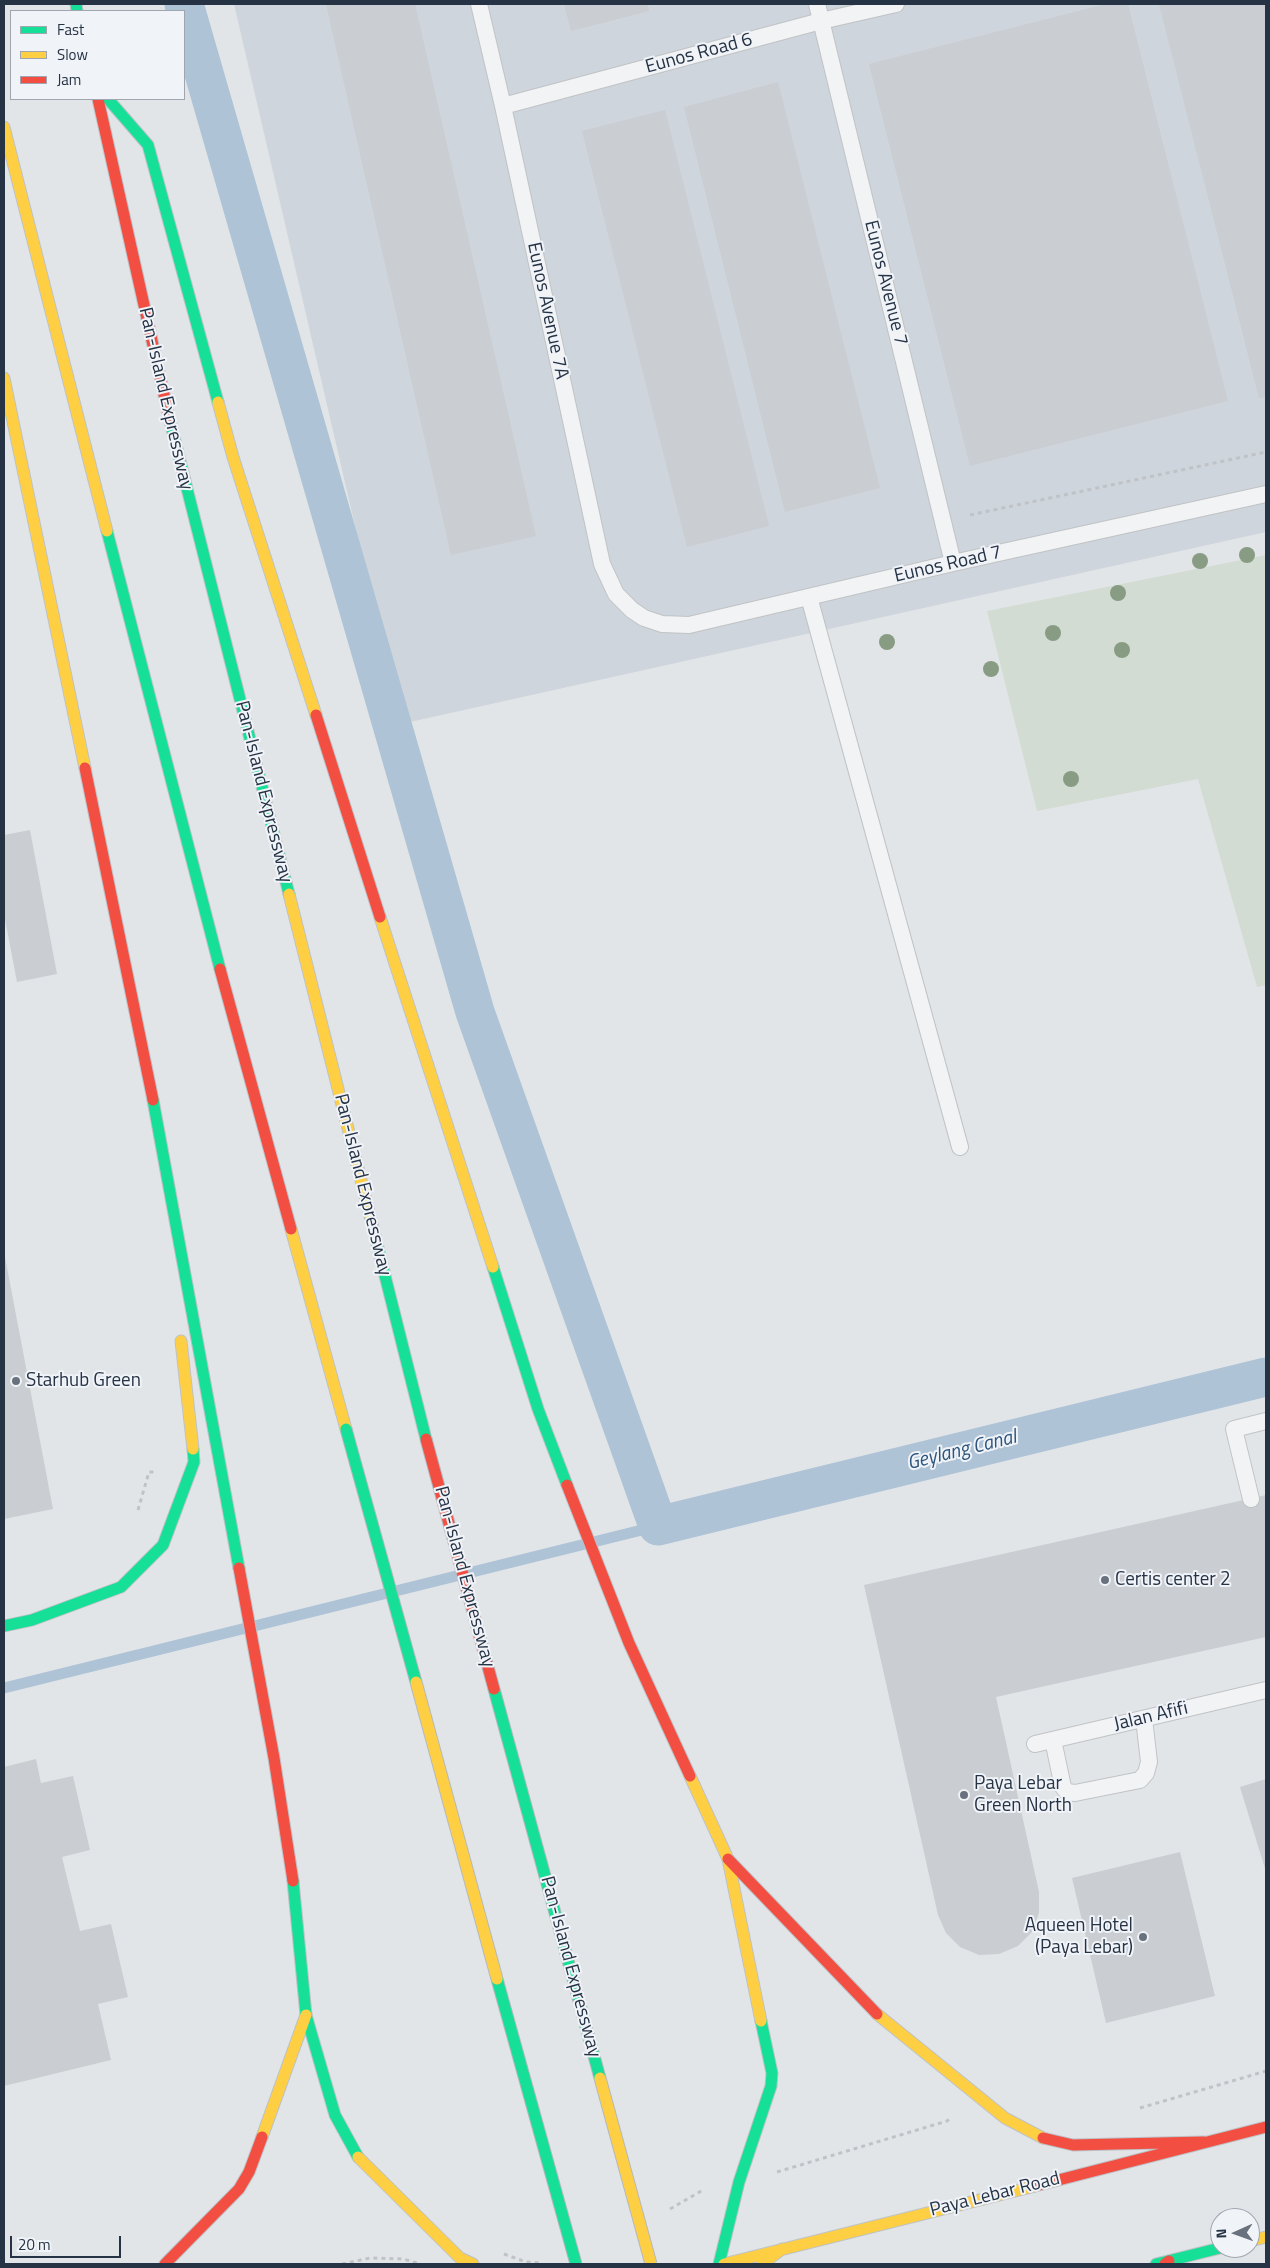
<!DOCTYPE html>
<style>
body{margin:0}
#map{position:relative;width:1270px;height:2268px;overflow:hidden;background:#e2e5e8;font-family:"Titillium Web",sans-serif}
canvas{display:block}
.frame{position:absolute;inset:0;border:5px solid #263344;pointer-events:none}
.legend{position:absolute;left:10px;top:10px;width:175px;height:90px;box-sizing:border-box;background:#f0f3f8;border:1px solid #9fa6b0;margin:0;padding:6px 9px;list-style:none;font-size:15px;color:#263344}
.legend li{display:flex;align-items:center;gap:10px;height:25px}
.legend b{width:25px;border:1px solid #9fa6b0}
.north{position:absolute;left:1210px;top:2208px;width:50px;height:50px;box-sizing:border-box;background:#f0f3f8;border:1px solid #9fa6b0;border-radius:50%;rotate:268deg;font-size:14px;font-weight:700;line-height:20px;text-align:center;color:#263344}
.north::after{content:'';display:block;margin:auto;width:18px;height:22px;background:#68717d;clip-path:polygon(50% 0,100% 100%,50% 72%,0 100%)}
.scale{position:absolute;left:10px;top:2236px;width:111px;height:22px;box-sizing:border-box;border:2px solid #263344;border-top:0;padding-left:6px;font-size:15px;line-height:18px;white-space:nowrap;color:#263344;-webkit-text-stroke:4px #f0f3f8;paint-order:stroke}
</style>
<div id="map">
<canvas width="1270" height="2268"></canvas>
<div class="frame"></div>
<ul class="legend">
<li><b style="height:6px;background:#16e098"></b>Fast</li>
<li><b style="height:6px;background:#ffcf43"></b>Slow</li>
<li><b style="height:6px;background:#f24e42"></b>Jam</li>
</ul>
<div class="north">N</div>
<div class="scale">20 m</div>
</div>
<script>
const c = document.querySelector('canvas').getContext('2d');
c.lineJoin = 'round';
function fill(path, color) {
  c.fillStyle = color;
  c.fill(path, 'evenodd');
}
function toPath(rows) {
  const path = new Path2D();
  for (const r of rows) {
    path.moveTo(r[0], r[1]);
    for (let i = 2; i < r.length; i += 2) path.lineTo(r[i], r[i + 1]);
  }
  return path;
}
function stroke(path, color, width, dash) {
  c.strokeStyle = color;
  c.lineWidth = width;
  c.lineCap = dash ? 'butt' : 'round';
  c.setLineDash(dash || []);
  c.stroke(path);
}
function label(font, color, halo, rows, align = 'center') {
  c.font = font + ' "Titillium Web",sans-serif';
  c.lineWidth = 4;
  c.setLineDash([]);
  c.textBaseline = 'middle';
  c.strokeStyle = halo;
  c.fillStyle = color;
  for (const [text, x, y, turn = 0] of rows) {
    c.save();
    c.translate(x, y);
    c.rotate((+turn || 0) * Math.PI / 180);
    c.textAlign = isNaN(turn) ? turn : align;
    if (halo) c.strokeText(text, 0, 0);
    c.fillText(text, 0, 0);
    c.restore();
  }
}
const built = toPath([
 [234,4,1266,4,1266,532,401,724]
]);
const green = toPath([
 [1266,555,1266,985,1257,987,1198,779,1037,811,987,611]
]);
const stream = toPath([
 [4,1688,658,1526]
]);
const canal = toPath([
 [184,4,475,1012,658,1526,1266,1377]
]);
const building = toPath([
 [326,4,415,4,536,536,451,555],
 [564,4,648,4,649,11,571,31],
 [1106,4,1128,4,1228,401,970,466,869,64],
 [1159,4,1266,4,1266,397,1259,398],
 [778,82,880,488,785,512,684,107],
 [665,110,769,526,687,547,582,131],
 [30,830,57,974,17,982,4,914,4,835],
 [5,1257,53,1509,4,1519,4,1258],
 [1266,1495,1266,1637,996,1697,1039,1892,1039,1913,1032,1932,1018,1946,999,1954,979,1955,960,1947,946,1933,938,1915,864,1585],
 [36,1759,41,1783,73,1776,90,1850,62,1857,80,1931,111,1924,128,1997,98,2004,111,2060,4,2086,4,1767],
 [1266,1779,1266,1872,1240,1787],
 [1180,1852,1215,1996,1106,2023,1072,1878]
]);
const path = toPath([
 [970,515,1266,452],
 [138,1510,149,1472,155,1472],
 [1140,2108,1266,2071],
 [777,2172,947,2121,952,2117],
 [670,2209,703,2190],
 [504,2254,526,2262,541,2263],
 [342,2264,370,2258,403,2259,417,2263]
]);
const lane = toPath([
 [479,4,503,106,602,564,616,594,632,610,644,618,662,624,689,625,953,563,1266,494],
 [817,4,953,563],
 [503,106,821,21,896,4],
 [809,597,960,1147],
 [1251,1499,1234,1429,1266,1421],
 [1053,1740,1063,1787,1067,1792,1075,1793,1140,1780,1146,1773,1149,1762,1144,1719],
 [1035,1744,1266,1690]
]);
const fast = toPath([
 [76,4,77,11],
 [108,99,148,145,218,402],
 [169,417,289,894],
 [107,531,220,969],
 [153,1100,239,1568],
 [370,1216,426,1439],
 [493,1267,538,1409,567,1485],
 [4,1626,32,1620,121,1587,163,1545,194,1462,193,1449],
 [293,1881,306,2015,335,2115,358,2157],
 [719,2264,739,2182,771,2086,772,2073,761,2021],
 [1156,2264,1220,2248]
]);
const slow = toPath([
 [4,127,107,531],
 [4,378,85,768],
 [218,402,233,457,316,715],
 [289,894,370,1216],
 [380,917,493,1267],
 [291,1229,346,1429],
 [181,1341,193,1449],
 [690,1776,728,1859,761,2021],
 [877,2014,1005,2118,1043,2138],
 [262,2137,306,2015],
 [358,2157,460,2258,473,2264],
 [1250,2241,1266,2237],
 [724,2264,1035,2186],
 [762,2264,782,2249]
]);
const jam = toPath([
 [98,99,169,417],
 [316,715,380,917],
 [85,768,153,1100],
 [220,969,291,1229],
 [567,1485,629,1643,690,1776],
 [239,1568,274,1758,293,1881],
 [728,1859,877,2014],
 [1043,2138,1073,2145,1204,2142],
 [1035,2186,1266,2127],
 [165,2264,239,2189,249,2172,262,2137],
 [1165,2264,1169,2261]
]);
const fastBridge = toPath([
 [346,1429,416,1682],
 [494,1689,600,2078],
 [497,1979,576,2264]
]);
const slowBridge = toPath([
 [416,1682,497,1979],
 [600,2078,651,2264]
]);
const jamBridge = toPath([
 [426,1439,494,1689]
]);
const trees = [
 [1247,555],
 [1200,561],
 [1118,593],
 [1053,633],
 [887,642],
 [1122,650],
 [991,669],
 [1071,779]
];
const markers = [
 [16,1381,5,"#68717d"],
 [1105,1580,5,"#68717d"],
 [964,1795,5,"#68717d"],
 [1143,1937,5,"#68717d"]
];
const streetNames = [
 ["Eunos Road 6",699,54,-15],
 ["Eunos Avenue 7",885,283,76],
 ["Eunos Avenue 7A",547,311,78],
 ["Pan-Island Expressway",165,399,77],
 ["Eunos Road 7",948,565,-13],
 ["Pan-Island Expressway",263,792,76],
 ["Pan-Island Expressway",362,1185,76],
 ["Pan-Island Expressway",464,1577,75],
 ["Jalan Afifi",1151,1717,-13],
 ["Pan-Island Expressway",570,1967,75],
 ["Paya Lebar Road",995,2195,-14]
];
const poiNames = [
 ["Starhub Green",26,1381],
 ["Certis center 2",1115,1580],
 ["Paya Lebar",974,1784],
 ["Green North",974,1806],
 ["Aqueen Hotel",1133,1926,"right"],
 ["(Paya Lebar)",1133,1948,"right"]
];
const waterNames = [
 ["Geylang Canal",962,1451,-14]
];
fill(built, '#cfd5dc');
fill(green, '#d3dcd2');
stroke(stream, '#aec3d6', 11);
stroke(canal, '#aec3d6', 39);
fill(building, '#cacdd1');
stroke(lane, '#c0c3c6', 18);
stroke(fast, '#bec2c6', 13);
stroke(slow, '#bec2c6', 13);
stroke(jam, '#bec2c6', 13);
stroke(path, '#bfc3c7', 3, [4, 4]);
stroke(lane, '#f2f3f4', 16);
stroke(fast, '#16e098', 11);
stroke(slow, '#ffcf43', 11);
stroke(jam, '#f24e42', 11);
stroke(fastBridge, '#b4b8bd', 13, []);
stroke(slowBridge, '#b4b8bd', 13, []);
stroke(jamBridge, '#b4b8bd', 13, []);
stroke(fastBridge, '#16e098', 11);
stroke(slowBridge, '#ffcf43', 11);
stroke(jamBridge, '#f24e42', 11);
c.fillStyle = '#889c84';
for (const [x, y] of trees) {
  c.beginPath();
  c.arc(x, y, 8, 0, 2 * Math.PI);
  c.fill();
}
for (const [x, y, r, color] of markers) {
  const dot = new Path2D();
  dot.arc(x, y, r, 0, 2 * Math.PI);
  c.fillStyle = color;
  c.fill(dot);
  stroke(dot, '#f0f3f8', 2);
}
label('19px', '#263344', '#f0f3f8', streetNames);
label('19px', '#263344', '#f0f3f8', poiNames, 'left');
label('italic 20px', '#2c547c', '#f0f3f8', waterNames);
</script>
